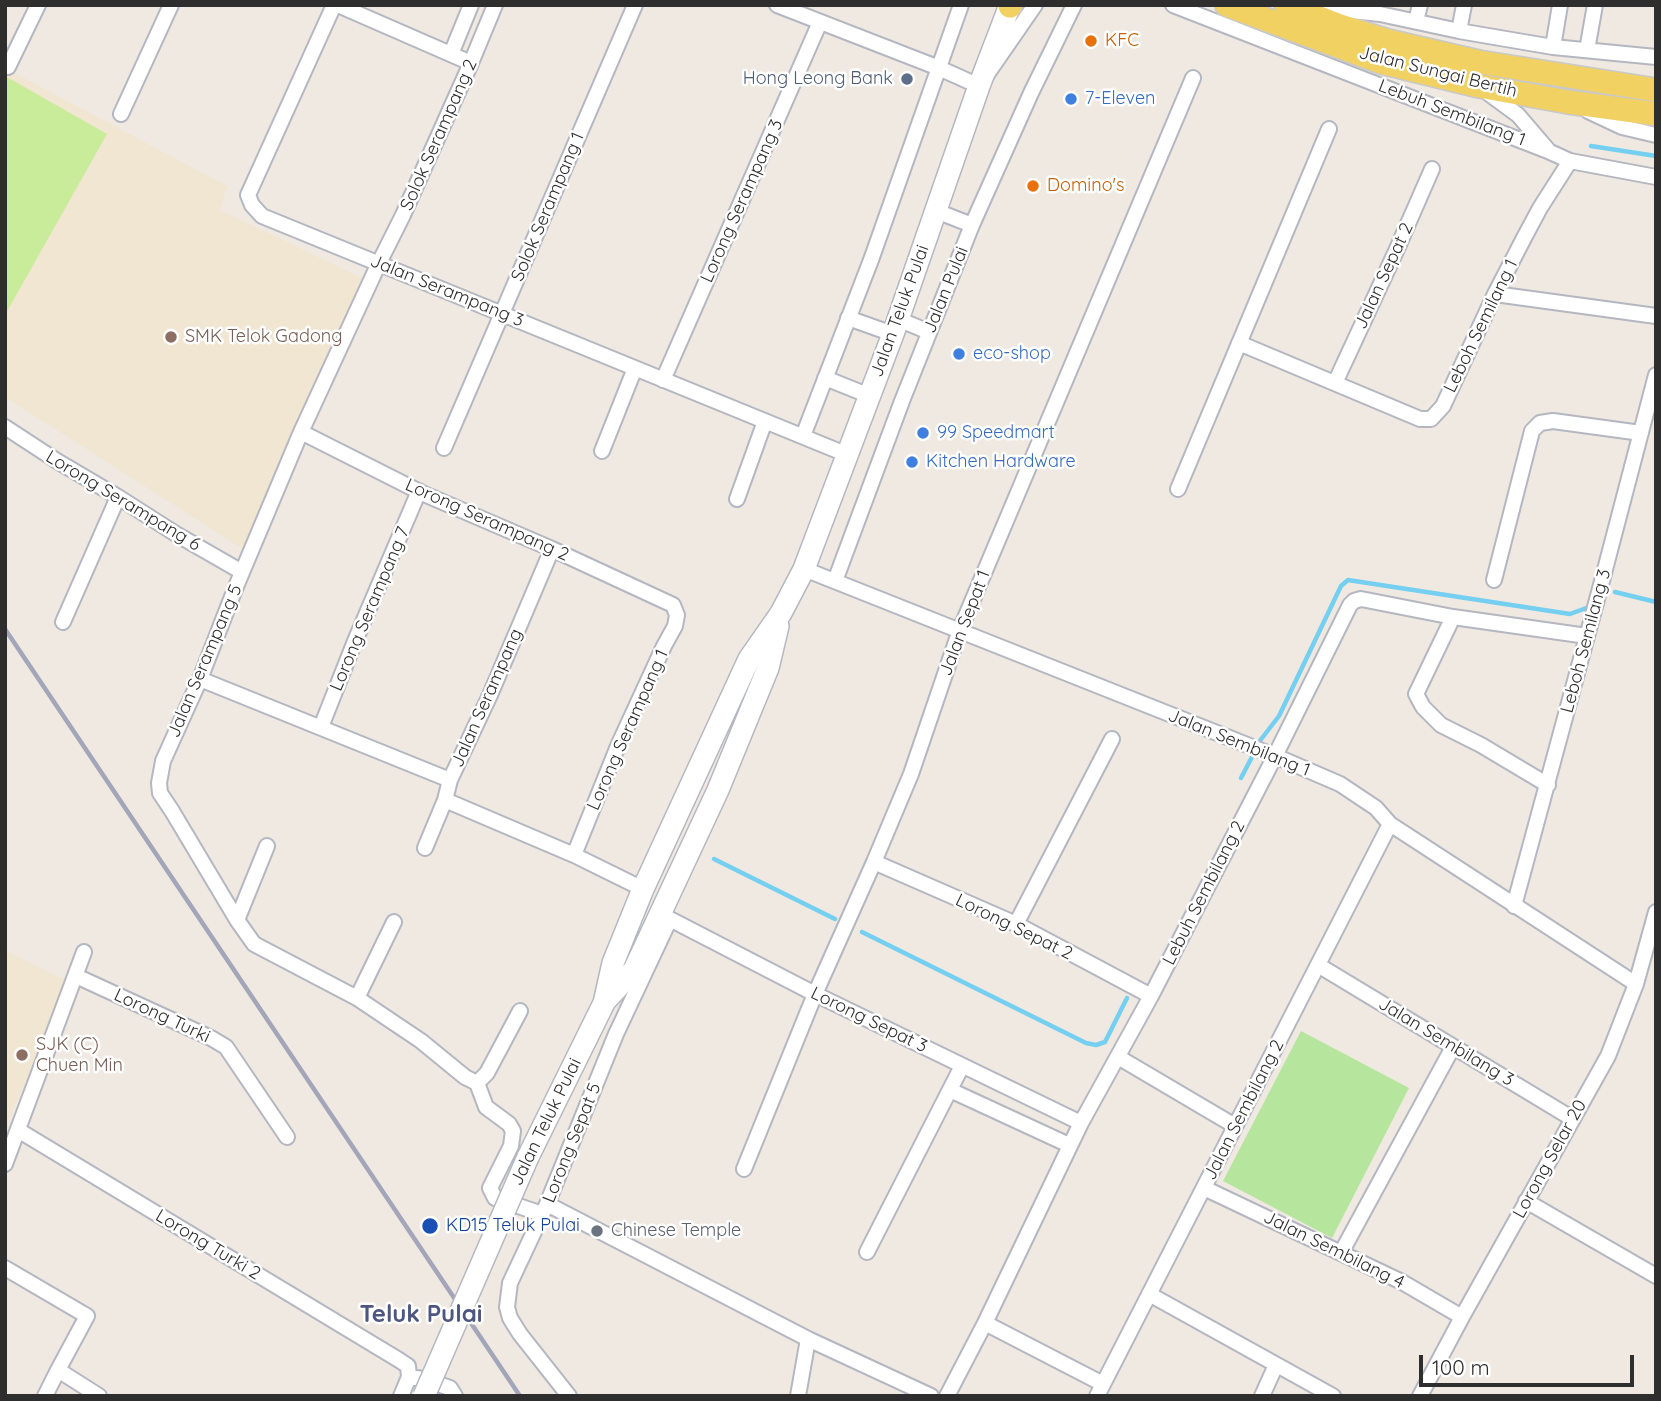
<!DOCTYPE html>
<style>
body{margin:0}
#map{position:relative;width:1661px;height:1401px;overflow:hidden;background:#efe9e1;font-family:Quicksand,sans-serif}
canvas{display:block}
.frame{position:absolute;inset:0;border:7px solid #2e2e2e;pointer-events:none}
.scale{position:absolute;left:1419px;top:1355px;width:215px;height:32px;box-sizing:border-box;border:4px solid #2e2e2e;border-top:0;padding-left:9px;font-size:21px;line-height:24px;white-space:nowrap;color:#2e2e2e;-webkit-text-stroke:5px #fff;paint-order:stroke}
</style>
<div id="map">
<canvas width="1661" height="1401"></canvas>
<div class="frame"></div>
<div class="scale">100 m</div>
</div>
<script>
const c = document.querySelector('canvas').getContext('2d');
c.lineJoin = 'round';
function fill(path, color) {
  c.fillStyle = color;
  c.fill(path, 'evenodd');
}
function toPath(rows) {
  const path = new Path2D();
  for (const r of rows) {
    path.moveTo(r[0], r[1]);
    for (let i = 2; i < r.length; i += 2) path.lineTo(r[i], r[i + 1]);
  }
  return path;
}
function stroke(path, color, width, dash) {
  c.strokeStyle = color;
  c.lineWidth = width;
  c.lineCap = dash ? 'butt' : 'round';
  c.setLineDash(dash || []);
  c.stroke(path);
}
function label(font, color, halo, rows, align = 'center') {
  c.font = font + ' Quicksand,sans-serif';
  c.lineWidth = 5;
  c.setLineDash([]);
  c.textBaseline = 'middle';
  c.strokeStyle = halo;
  c.fillStyle = color;
  for (const [text, x, y, turn = 0] of rows) {
    c.save();
    c.translate(x, y);
    c.rotate((+turn || 0) * Math.PI / 180);
    c.textAlign = isNaN(turn) ? turn : align;
    if (halo) c.strokeText(text, 0, 0);
    c.fillText(text, 0, 0);
    c.restore();
  }
}
const education = toPath([
 [5,68,227,186,220,210,362,278,246,551,5,397],
 [5,950,70,983,5,1127]
]);
const green = toPath([
 [1301,1031,1409,1088,1332,1238,1223,1181]
]);
const pitch = toPath([
 [5,76,107,134,5,315]
]);
const stream = toPath([
 [1591,146,1656,156],
 [1615,592,1656,602],
 [1259,742,1279,716,1341,586,1348,580,1570,614,1589,607],
 [1241,778,1253,755],
 [714,859,835,919],
 [862,932,1086,1043,1096,1045,1105,1042,1127,998]
]);
const street = toPath([
 [334,5,248,195,252,205,262,216,848,455],
 [338,5,471,63],
 [777,5,939,68,979,86,1035,5],
 [1173,5,1548,151,1570,161,1656,177],
 [1311,9,1334,9,1380,14,1459,31,1553,47,1656,57],
 [1416,21,1420,5],
 [1459,31,1464,5],
 [1553,47,1560,5],
 [1587,50,1595,5],
 [451,54,471,5],
 [8,67,38,5],
 [1484,90,1518,115,1548,150],
 [1588,111,1622,127,1656,135],
 [121,114,171,5],
 [936,211,972,225],
 [1495,294,1656,316],
 [848,318,893,334],
 [898,319,929,332],
 [1239,343,1420,419,1431,419,1443,406,1495,294,1525,236,1540,208,1570,161],
 [825,378,870,396],
 [663,380,820,22],
 [1335,383,1397,249,1432,169],
 [5,427,57,461,118,497,176,534,242,572],
 [301,432,424,494,552,549,673,605,677,615,675,626,664,646,618,746,574,855],
 [803,436,871,260,961,5],
 [444,448,635,5],
 [602,451,635,368],
 [1178,489,1329,129],
 [737,499,765,421],
 [804,569,1275,756,1340,784,1376,808,1390,824,1636,984],
 [1494,580,1532,431,1540,423,1553,421,1641,433],
 [835,581,902,401,972,225,1031,93,1074,5],
 [1453,617,1416,694,1423,707,1441,725,1481,745,1548,785],
 [63,622,118,497],
 [200,679,450,780],
 [321,727,355,641,419,491],
 [445,800,574,855,643,889],
 [425,848,445,800,450,780,490,695,552,549],
 [874,862,1016,924,1151,996],
 [1514,906,1602,581,1656,375],
 [664,916,815,994,1081,1123],
 [237,920,267,846],
 [1016,924,1112,739],
 [1318,965,1573,1119],
 [76,976,211,1038,226,1047,287,1137],
 [357,998,394,922],
 [1118,1057,1235,1126],
 [477,1083,465,1077,421,1041,357,998,254,944,237,920,172,811,160,793,159,783,163,761,200,679,235,589,301,432,379,263,403,215,471,63,495,5],
 [477,1083,486,1107,509,1124,513,1131,511,1146,490,1188,495,1198,542,1214],
 [477,1083,487,1073,520,1011],
 [950,1090,1069,1145],
 [18,1130,399,1360,408,1366,409,1377,401,1396],
 [5,1164,84,952],
 [744,1169,815,994,874,862,911,774,960,630,1193,78],
 [1204,1188,1402,1282,1462,1317],
 [1526,1201,1656,1276],
 [547,1204,808,1339,931,1396],
 [867,1252,962,1066],
 [1341,1253,1453,1047],
 [5,1268,87,1316,58,1370,45,1396],
 [1149,1294,1333,1396],
 [985,1323,1103,1384],
 [58,1370,99,1396],
 [409,1377,423,1379,450,1388,455,1396],
 [569,1396,520,1334,510,1318,507,1307,510,1283,547,1204,616,1034,670,919],
 [798,1396,808,1339],
 [947,1396,985,1323,1081,1123,1151,996,1275,756,1350,605,1354,601,1361,599,1453,617,1587,636],
 [1097,1396,1390,824],
 [1262,1396,1276,1365],
 [1420,1396,1462,1317,1608,1056,1636,984,1656,912]
]);
const secondary = toPath([
 [605,1001,634,970,718,790,768,668,778,626],
 [528,1157,604,1003,613,963,643,889,749,659,781,613,804,569,893,334,979,86,1010,5]
]);
const primary = toPath([
 [1227,5,1381,62,1479,86,1568,102,1656,114],
 [1286,5,1340,26,1388,41,1479,62,1656,90],
 [1010,6,1010,5]
]);
const rail = toPath([
 [5,629,520,1396]
]);
const secondaryBridge = toPath([
 [424,1396,528,1157]
]);
const markers = [
 [1091,41,7,"#e8710a"],
 [907,79,7,"#5c6f8a"],
 [1071,99,7,"#3f7fe0"],
 [1033,186,7,"#e8710a"],
 [171,337,7,"#8d6e63"],
 [959,354,7,"#3f7fe0"],
 [923,433,7,"#3f7fe0"],
 [912,462,7,"#3f7fe0"],
 [22,1055,7,"#8d6e63"],
 [430,1226,9,"#1a4fb4"],
 [597,1231,7,"#6b7280"]
];
const foodNames = [
 ["KFC",1105,41],
 ["Domino's",1047,186]
];
const streetNames = [
 ["Jalan Sungai Bertih",1438,72,14],
 ["Lebuh Sembilang 1",1452,113,21],
 ["Solok Serampang 2",439,135,-66],
 ["Lorong Serampang 3",742,201,-66],
 ["Solok Serampang 1",548,207,-67],
 ["Jalan Sepat 2",1384,276,-65],
 ["Jalan Pulai",946,290,-68],
 ["Jalan Serampang 3",447,291,22],
 ["Jalan Teluk Pulai",900,311,-70],
 ["Leboh Semilang 1",1481,326,-64],
 ["Lorong Serampang 6",123,501,31],
 ["Lorong Serampang 2",487,520,24],
 ["Lorong Serampang 7",370,609,-67],
 ["Jalan Sepat 1",965,623,-69],
 ["Leboh Semilang 3",1586,641,-75],
 ["Jalan Serampang 5",205,661,-67],
 ["Jalan Serampang",487,698,-66],
 ["Lorong Serampang 1",628,730,-66],
 ["Jalan Sembilang 1",1239,743,22],
 ["Lebuh Sembilang 2",1204,893,-63],
 ["Lorong Sepat 2",1014,927,26],
 ["Lorong Turki",162,1016,25],
 ["Lorong Sepat 3",869,1020,26],
 ["Jalan Sembilang 3",1446,1042,31],
 ["Jalan Sembilang 2",1244,1110,-63],
 ["Jalan Teluk Pulai",546,1122,-64],
 ["Lorong Sepat 5",572,1143,-68],
 ["Lorong Selar 20",1550,1159,-61],
 ["Lorong Turki 2",208,1245,31],
 ["Jalan Sembilang 4",1334,1250,26]
];
const serviceNames = [
 ["Hong Leong Bank",893,79]
];
const shopNames = [
 ["7-Eleven",1085,99],
 ["eco-shop",973,354],
 ["99 Speedmart",937,433],
 ["Kitchen Hardware",926,462]
];
const educationNames = [
 ["SMK Telok Gadong",185,337],
 ["SJK (C)",36,1045],
 ["Chuen Min",36,1066]
];
const transitNames = [
 ["KD15 Teluk Pulai",446,1226]
];
const worshipNames = [
 ["Chinese Temple",611,1231]
];
const districtNames = [
 ["Teluk Pulai",421,1315]
];
fill(education, '#f0e6d1');
fill(green, '#b6e59e');
fill(pitch, '#c9ec9a');
stroke(stream, '#75cff0', 4.5);
stroke(street, '#b4b7c1', 18);
stroke(secondary, '#b4b7c1', 24);
stroke(primary, '#c9c9c9', 26);
stroke(street, '#fff', 14);
stroke(secondary, '#fff', 21);
stroke(primary, '#f2d163', 23);
stroke(rail, '#a3a6b8', 4.5);
stroke(secondaryBridge, '#b4b7c1', 24, []);
stroke(secondaryBridge, '#fff', 21);
for (const [x, y, r, color] of markers) {
  const dot = new Path2D();
  dot.arc(x, y, r, 0, 2 * Math.PI);
  c.fillStyle = color;
  c.fill(dot);
  stroke(dot, '#fff', 2.5);
}
label('18px', '#c56008', '#fff', foodNames, 'left');
label('18px', '#2e2e2e', '#fff', streetNames);
label('18px', '#4e5e75', '#fff', serviceNames, 'right');
label('18px', '#366cbe', '#fff', shopNames, 'left');
label('18px', '#785e54', '#fff', educationNames, 'left');
label('18px', '#164399', '#fff', transitNames, 'left');
label('18px', '#5b616d', '#fff', worshipNames, 'left');
label('bold 24px', '#4d5680', '#fff', districtNames);
</script>
